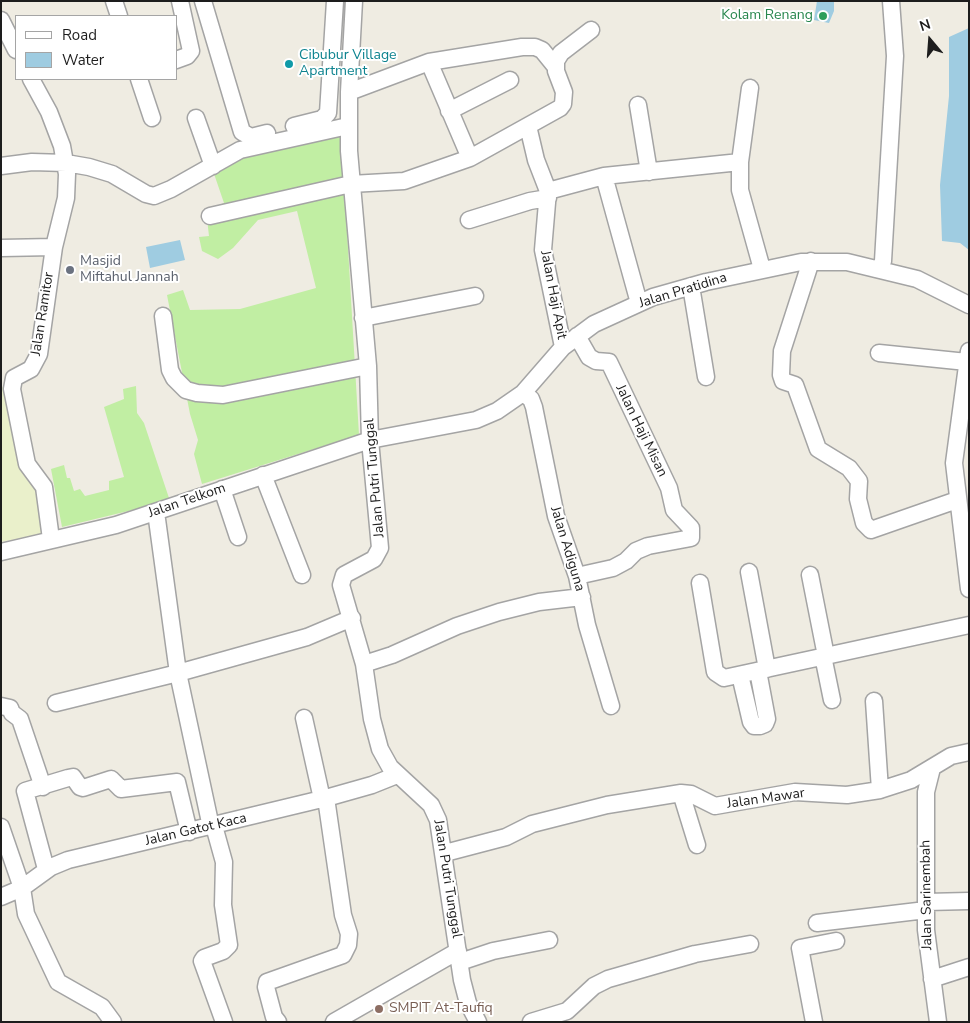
<!DOCTYPE html>
<style>
body{margin:0}
#map{position:relative;width:970px;height:1023px;overflow:hidden;background:#efece2;font-family:"Nunito Sans",sans-serif}
canvas{display:block}
.frame{position:absolute;inset:0;border:2px solid #1d1d1d;pointer-events:none}
.legend{position:absolute;left:15px;top:15px;width:162px;height:65px;box-sizing:border-box;background:#fff;border:1px solid #a5a5a5;margin:0;padding:6px 9px;list-style:none;font-size:15px;color:#1d1d1d}
.legend li{display:flex;align-items:center;gap:10px;height:25px}
.legend b{width:25px;border:1px solid #a5a5a5}
.north{position:absolute;left:905px;top:15px;width:50px;height:50px;-webkit-text-stroke:4px #fff;paint-order:stroke;rotate:342deg;font-size:14px;font-weight:700;line-height:20px;text-align:center;color:#1d1d1d}
.north::after{content:'';display:block;margin:auto;width:18px;height:22px;background:#1d1d1d;clip-path:polygon(50% 0,100% 100%,50% 72%,0 100%)}
</style>
<div id="map">
<canvas width="970" height="1023"></canvas>
<div class="frame"></div>
<ul class="legend">
<li><b style="height:6px;background:#fff"></b>Road</li>
<li><b style="height:14px;background:#9fcce1"></b>Water</li>
</ul>
<div class="north">N</div>
</div>
<script>
const c = document.querySelector('canvas').getContext('2d');
c.lineJoin = 'round';
function fill(path, color) {
  c.fillStyle = color;
  c.fill(path, 'evenodd');
}
function toPath(rows) {
  const path = new Path2D();
  for (const r of rows) {
    path.moveTo(r[0], r[1]);
    for (let i = 2; i < r.length; i += 2) path.lineTo(r[i], r[i + 1]);
  }
  return path;
}
function stroke(path, color, width, dash) {
  c.strokeStyle = color;
  c.lineWidth = width;
  c.lineCap = dash ? 'butt' : 'round';
  c.setLineDash(dash || []);
  c.stroke(path);
}
function label(font, color, halo, rows, align = 'center') {
  c.font = font + ' "Nunito Sans",sans-serif';
  c.lineWidth = 4;
  c.setLineDash([]);
  c.textBaseline = 'middle';
  c.strokeStyle = halo;
  c.fillStyle = color;
  for (const [text, x, y, turn = 0] of rows) {
    c.save();
    c.translate(x, y);
    c.rotate((+turn || 0) * Math.PI / 180);
    c.textAlign = isNaN(turn) ? turn : align;
    if (halo) c.strokeText(text, 0, 0);
    c.fillText(text, 0, 0);
    c.restore();
  }
}
const farmland = toPath([
 [1,387,8,387,25,476,36,488,46,533,1,542]
]);
const grass = toPath([
 [341,129,359,435,202,484,194,454,198,440,190,414,167,295,183,290,190,310,240,309,316,288,297,211,258,220,233,248,218,259,202,251,199,237,209,236,206,210,224,203,211,165],
 [136,386,137,413,144,423,170,501,62,527,51,469,64,465,67,478,70,478,74,491,80,489,85,496,109,490,109,481,124,477,104,407,124,399,123,389]
]);
const water = toPath([
 [817,1,834,1,834,11,829,23,814,20],
 [969,28,969,250,960,243,942,241,940,185,949,96,949,37],
 [180,240,185,260,150,268,146,247]
]);
const minor = toPath([
 [114,1,119,16],
 [203,1,242,132,251,137,267,133],
 [354,1,349,92,349,151,368,366,370,440,380,548,374,559,344,575,341,585,364,664,372,719,380,749,390,767,431,805,438,820,462,980,468,1003,478,1022],
 [1,20,16,50],
 [176,60,187,56,191,51,180,1],
 [429,62,470,158],
 [31,79,49,112,62,146,67,174,66,198,54,247,39,354,31,369,14,378,12,389,27,464,44,487,51,539],
 [139,79,152,118],
 [750,88,740,162,740,190,762,269],
 [349,92,429,62,522,47,535,47,542,50,555,66],
 [638,105,649,172],
 [449,111,510,80],
 [196,118,213,166],
 [294,126,322,119,328,113,335,1],
 [528,126,536,160,548,191,543,250,563,347],
 [1,166,32,162,66,163,89,167,112,174,146,194,154,196,171,189,240,150,348,126],
 [604,176,639,303],
 [548,191,604,176,740,162],
 [210,216,351,184,404,181,470,158,560,108,563,104,564,92,556,71,556,61,561,53,591,30],
 [469,220,530,201,548,198],
 [1,248,54,247],
 [811,261,782,351,781,375,783,381,795,385,818,449,849,468,859,481,858,499,864,523,871,530,957,500],
 [880,269,883,261,895,56,891,1],
 [691,286,706,377],
 [163,316,170,370,174,378,186,390,197,393,223,395,368,366],
 [363,318,475,296],
 [969,351,954,463,969,589],
 [879,353,967,362],
 [523,393,531,399,534,407,556,516,577,576,587,625,611,706],
 [263,475,302,575],
 [222,489,238,537],
 [156,512,178,673,307,637,352,618],
 [1,552,116,525,370,440,476,420,497,411,523,393,563,347,594,324,653,297,706,282,801,262,847,262,917,279,969,305],
 [749,572,767,669],
 [810,575,826,656],
 [577,576,613,568,626,561,636,551,648,546,691,538,691,528,674,510,669,488,609,362,596,361,589,357,577,336],
 [700,583,715,672,724,678,969,625],
 [823,656,832,700],
 [364,664,392,655,457,626,499,612,539,602,582,597],
 [740,675,751,722,754,726,760,726,765,724,767,719,758,671],
 [874,701,880,790],
 [56,703,178,673,211,827],
 [1,706,10,708,12,713,20,719,43,787],
 [304,718,322,799],
 [932,768,926,792,926,930,938,1022],
 [681,793,697,845],
 [214,826,224,862,223,905,229,945,223,951,204,958,202,961,224,1022],
 [1,827,22,888,26,914,58,982,102,1007,113,1022],
 [445,853,506,837,532,824,607,805,681,793,691,794,715,806,795,792,847,795,880,790,911,780,951,756,969,752],
 [46,869,25,791,68,778,73,777,80,787,83,788,111,779,121,789,177,782,189,832],
 [1,897,22,888,51,867,68,860,326,798,372,785,397,775],
 [926,902,969,901],
 [817,923,926,910],
 [460,962,493,951,549,940],
 [932,979,969,967],
 [278,1022,274,1017,266,987,267,982,343,955,348,945,349,934,343,915,326,798],
 [334,1022,458,951],
 [531,1022,567,1011,594,986,608,979,695,954,750,944],
 [814,1022,800,948,836,941]
]);
const markers = [
 [823,16,5,"#2e9e5b"],
 [289,64,5,"#0f9aa8"],
 [70,270,5,"#6b7280"],
 [379,1009,5,"#8d6e63"]
];
const leisureNames = [
 ["Kolam Renang",813,16]
];
const cultureNames = [
 ["Cibubur Village",299,56],
 ["Apartment",299,72]
];
const worshipNames = [
 ["Masjid",80,262],
 ["Miftahul Jannah",80,278]
];
const streetNames = [
 ["Jalan Pratidina",683,291,-17],
 ["Jalan Haji Apit",553,295,79],
 ["Jalan Ramitor",43,314,-81],
 ["Jalan Haji Misan",641,431,64],
 ["Jalan Putri Tunggal",375,478,-95],
 ["Jalan Telkom",187,501,-19],
 ["Jalan Adiguna",567,549,73],
 ["Jalan Mawar",766,799,-8],
 ["Jalan Gatot Kaca",196,830,-13],
 ["Jalan Putri Tunggal",447,879,81],
 ["Jalan Sarinembah",927,895,-91]
];
const educationNames = [
 ["SMPIT At-Taufiq",389,1009]
];
fill(farmland, '#eaf0cb');
fill(grass, '#c1eea3');
fill(water, '#9fcce1');
stroke(minor, '#a4a4a4', 19);
stroke(minor, '#fff', 16);
for (const [x, y, r, color] of markers) {
  const dot = new Path2D();
  dot.arc(x, y, r, 0, 2 * Math.PI);
  c.fillStyle = color;
  c.fill(dot);
  stroke(dot, '#fff', 2);
}
label('14px', '#27864d', '#fff', leisureNames, 'right');
label('14px', '#0d838f', '#fff', cultureNames, 'left');
label('14px', '#5b616d', '#fff', worshipNames, 'left');
label('14px', '#1d1d1d', '#fff', streetNames);
label('14px', '#785e54', '#fff', educationNames, 'left');
</script>
